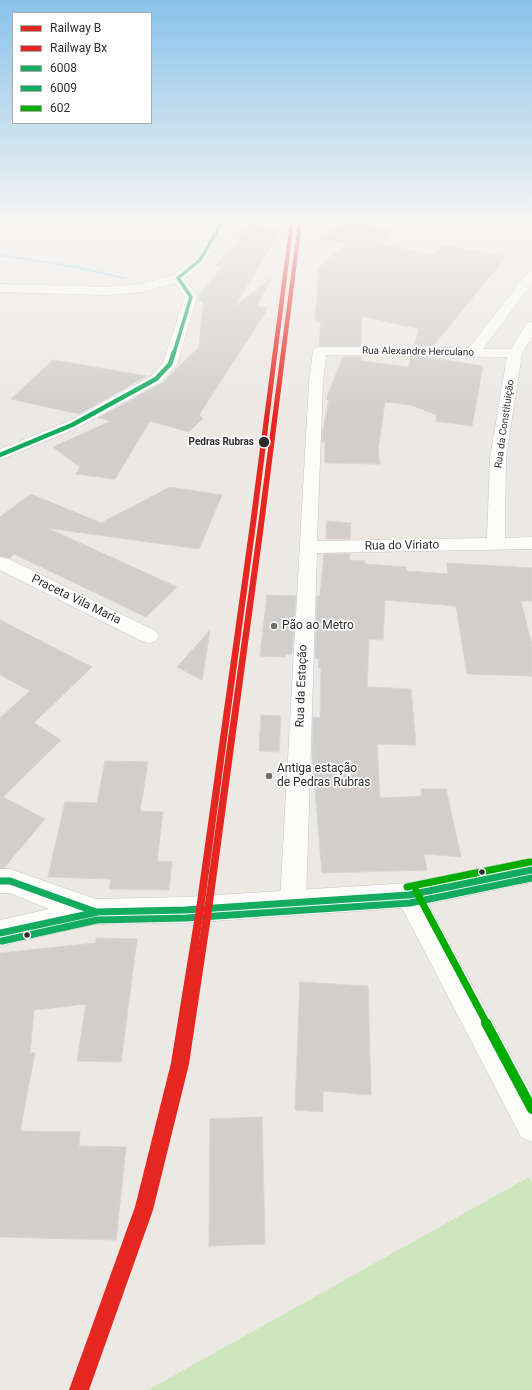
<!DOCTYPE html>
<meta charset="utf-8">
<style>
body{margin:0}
#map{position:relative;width:532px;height:1390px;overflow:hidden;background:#ece8e4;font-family:Roboto,sans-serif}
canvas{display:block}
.legend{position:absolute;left:12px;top:12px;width:140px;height:112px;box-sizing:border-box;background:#fff;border:1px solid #ababab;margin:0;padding:5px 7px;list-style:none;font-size:12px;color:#2e2e2e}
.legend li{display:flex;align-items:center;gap:8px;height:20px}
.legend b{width:20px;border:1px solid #ababab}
</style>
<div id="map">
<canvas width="532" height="1390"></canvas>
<ul class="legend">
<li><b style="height:5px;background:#e62621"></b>Railway B</li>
<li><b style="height:5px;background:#e62621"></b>Railway Bx</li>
<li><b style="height:5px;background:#12ab5f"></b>6008</li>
<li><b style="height:5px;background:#12ab5f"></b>6009</li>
<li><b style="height:5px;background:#00ac00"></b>602</li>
</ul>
</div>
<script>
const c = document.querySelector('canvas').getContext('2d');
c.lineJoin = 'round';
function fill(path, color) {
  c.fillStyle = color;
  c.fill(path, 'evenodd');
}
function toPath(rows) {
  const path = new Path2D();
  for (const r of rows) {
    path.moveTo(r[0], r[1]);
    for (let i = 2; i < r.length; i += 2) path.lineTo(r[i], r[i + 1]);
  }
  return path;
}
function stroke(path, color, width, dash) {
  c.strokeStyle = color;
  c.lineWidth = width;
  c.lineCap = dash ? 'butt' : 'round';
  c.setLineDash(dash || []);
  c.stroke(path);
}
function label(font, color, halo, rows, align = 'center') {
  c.font = font + ' Roboto,sans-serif';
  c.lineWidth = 3.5;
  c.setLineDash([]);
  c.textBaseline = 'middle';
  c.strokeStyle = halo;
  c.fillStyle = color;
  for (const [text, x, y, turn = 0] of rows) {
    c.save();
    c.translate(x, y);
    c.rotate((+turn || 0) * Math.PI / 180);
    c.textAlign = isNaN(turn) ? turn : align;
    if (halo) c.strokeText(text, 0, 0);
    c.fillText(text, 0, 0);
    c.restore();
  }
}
const green = toPath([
 [529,1177,532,1182,532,1390,148,1390]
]);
const stream = toPath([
 [0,254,76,266,126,278,124,279,76,268,0,256,0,254]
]);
const building = toPath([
 [345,222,395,231,380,244,433,255,444,245,506,257,433,346,414,346,419,329,362,316,361,346,319,346,321,321,315,320,319,267,346,244,322,239,345,222],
 [250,225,280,231,235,306,271,278,257,306,268,308,199,415,203,418,189,432,150,421,115,479,76,474,80,467,53,447,111,421,98,418,162,383,199,347,203,302,198,300,198,295,223,266,216,265,250,225],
 [343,357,361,357,361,361,409,367,411,357,431,358,483,366,472,426,436,421,437,415,411,405,385,402,378,450,380,464,325,463,325,442,322,442,323,431,329,400,326,399,343,357],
 [53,360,147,376,79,414,11,399,53,360],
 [170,487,222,495,199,549,47,528,177,587,146,617,14,554,10,558,0,556,0,517,31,494,101,523,170,487],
 [327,521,351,523,350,539,326,539,327,521],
 [324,554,350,554,349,560,365,561,365,564,406,567,406,571,448,574,447,563,532,568,532,601,521,601,532,645,532,676,467,674,456,606,385,600,383,640,369,639,367,687,411,689,416,745,377,744,380,798,422,796,421,789,446,789,461,857,424,854,427,870,322,873,312,753,313,717,320,718,321,668,318,668,319,659,315,658,317,596,320,596,324,554],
 [267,595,296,596,292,654,286,654,285,657,260,656,267,595],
 [0,620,92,667,34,723,61,740,3,797,45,819,4,868,0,868,0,718,30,691,0,675,0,620],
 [210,630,202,680,177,667,210,630],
 [261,715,281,716,279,752,259,751,261,715],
 [105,761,148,762,140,811,163,812,157,861,172,862,169,890,109,889,111,879,48,877,65,802,97,803,105,761],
 [96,938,137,939,121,1062,77,1061,86,1004,34,1010,30,1053,35,1053,20,1131,80,1132,79,1146,126,1147,116,1240,0,1237,0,953,96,943,96,938],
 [300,982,368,986,371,1095,323,1091,323,1112,295,1110,300,982],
 [262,1117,265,1244,209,1246,210,1119,262,1117]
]);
const street = toPath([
 [532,271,532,283,483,349,511,349,527,323,532,322,532,337,522,353,506,458,505,538,532,537,532,549,317,553,306,901,303,910,293,914,283,910,280,901,309,382,313,351,315,348,320,347,469,348,528,272,532,271],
 [326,355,507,357,490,458,487,538,317,541,323,382,326,355],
 [178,274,182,275,197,297,177,364,161,382,77,428,0,460,0,449,67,422,151,376,163,363,185,297,172,278,178,274],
 [0,557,9,559,156,631,159,636,156,641,149,643,142,641,0,570,0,557]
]);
const secondary = toPath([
 [218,221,228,221,204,262,182,281,142,292,108,295,0,292,0,284,108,287,141,284,174,275,195,258,218,221],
 [532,858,532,882,428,904,532,1094,532,1142,521,1137,402,908,185,923,95,924,0,946,0,920,49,909,10,893,0,893,0,869,10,869,96,899,185,897,409,883,532,858]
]);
const bus1 = toPath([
 [0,881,10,881,96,912,185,910,409,895,532,870],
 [0,933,98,912]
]);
const bus2 = toPath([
 [2,941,97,920,186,918,410,903,532,878]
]);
const bus3Far1 = toPath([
 [407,887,530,862],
 [416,891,487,1024]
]);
const bus3 = toPath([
 [486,1023,532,1109]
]);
const bus4Far1 = toPath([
 [174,353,191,297,178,278,200,260,223,221]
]);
const bus4 = toPath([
 [0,455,72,425,156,379,170,364,174,352]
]);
const rail1 = toPath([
 [290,221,294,221,256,524,204,909,181,1063,145,1207,81,1390,69,1390,135,1207,171,1063,196,909,250,524,290,221]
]);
const rail2 = toPath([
 [300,221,302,222,264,525,212,910,189,1064,153,1210,89,1390,77,1390,143,1210,179,1064,204,910,258,525,298,222,300,221]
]);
const markers = [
 [264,442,6,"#2e2e2e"],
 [274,626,4,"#706f6e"],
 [269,776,4,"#706f6e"],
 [482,872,3.5,"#2e2e2e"],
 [27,935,3.5,"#2e2e2e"]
];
const farStreetnames = [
 ["Rua Alexandre Herculano",418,352,1],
 ["Rua da Constituição",505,424,-82]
];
const farStopnames = [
 ["Pedras Rubras",254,442]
];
const streetNames = [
 ["Rua do Viriato",402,546,-1],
 ["Praceta Vila Maria",76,600,26],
 ["Rua da Estação",302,686,-88]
];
const poiNames = [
 ["Pão ao Metro",282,626],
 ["Antiga estação",277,769],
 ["de Pedras Rubras",277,783]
];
fill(green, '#cee6be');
fill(stream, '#99d6ec');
fill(building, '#d1cecb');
stroke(building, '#d7d4d0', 1);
stroke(street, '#c5c4c5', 1);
stroke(secondary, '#c5c4c5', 1);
fill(street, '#fcfcfb');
fill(secondary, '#fcfcfb');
stroke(bus1, '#12ab5f', 7);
stroke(bus2, '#12ab5f', 7);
stroke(bus3Far1, '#00ac00', 7);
stroke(bus3, '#00ac00', 10);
stroke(bus4Far1, '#12ab5f', 3.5);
stroke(bus4, '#12ab5f', 4.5);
fill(rail1, '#e62621');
fill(rail2, '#e62621');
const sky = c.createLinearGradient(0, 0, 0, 416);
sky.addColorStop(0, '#88c2ea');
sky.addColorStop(0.53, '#f6f5f3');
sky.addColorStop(1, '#f6f5f300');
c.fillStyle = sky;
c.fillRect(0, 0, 532, 416);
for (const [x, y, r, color] of markers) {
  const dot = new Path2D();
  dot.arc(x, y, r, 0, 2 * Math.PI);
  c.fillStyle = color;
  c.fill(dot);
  stroke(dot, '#fff', 1.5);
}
label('10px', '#2e2e2e', '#fff', farStreetnames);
label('bold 10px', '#2e2e2e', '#fff', farStopnames, 'right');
label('12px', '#2e2e2e', '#fff', streetNames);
label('12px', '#2e2e2e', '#fff', poiNames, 'left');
</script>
